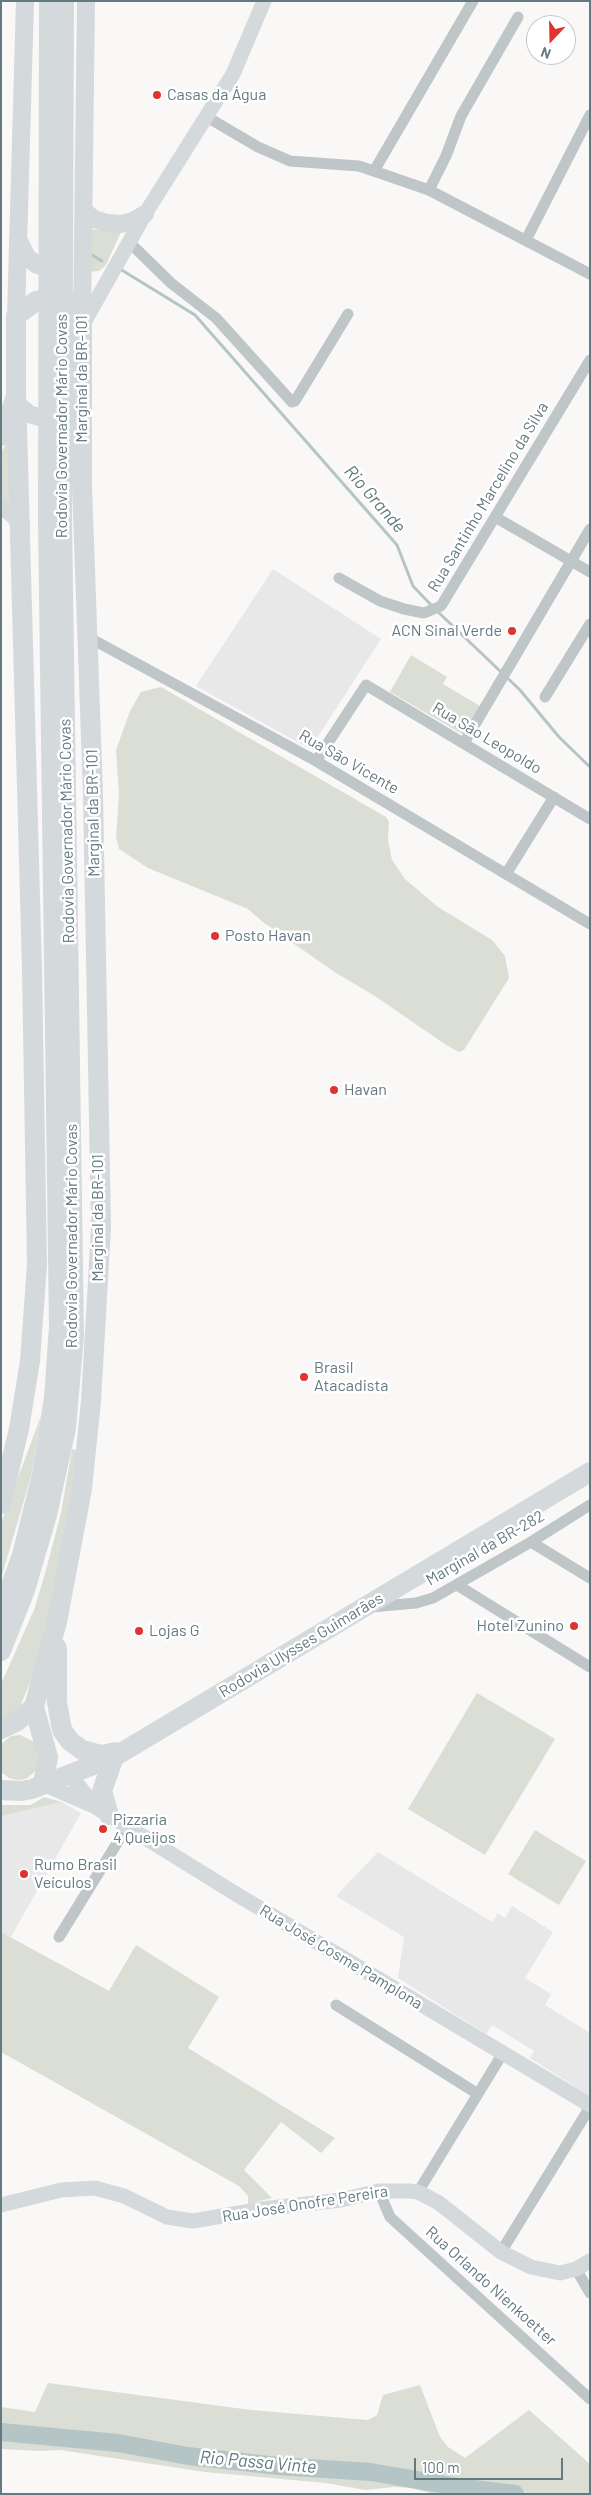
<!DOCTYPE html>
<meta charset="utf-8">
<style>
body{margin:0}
#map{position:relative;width:591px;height:2495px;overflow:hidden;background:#f9f8f6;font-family:Barlow,sans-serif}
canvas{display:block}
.frame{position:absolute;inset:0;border:2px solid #647a80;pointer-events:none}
.north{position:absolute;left:526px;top:15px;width:50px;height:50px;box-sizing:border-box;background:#fff;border:1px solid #c1cacc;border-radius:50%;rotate:201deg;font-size:14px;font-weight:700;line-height:20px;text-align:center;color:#647a80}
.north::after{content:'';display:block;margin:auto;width:18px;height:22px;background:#df3330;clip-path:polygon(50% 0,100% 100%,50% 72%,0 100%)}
.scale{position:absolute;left:414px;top:2458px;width:149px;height:22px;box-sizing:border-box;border:2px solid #647a80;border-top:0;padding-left:6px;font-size:15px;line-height:18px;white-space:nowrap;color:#647a80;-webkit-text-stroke:4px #fff;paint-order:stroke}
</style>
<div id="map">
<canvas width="591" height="2495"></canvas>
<div class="frame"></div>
<div class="north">N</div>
<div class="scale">100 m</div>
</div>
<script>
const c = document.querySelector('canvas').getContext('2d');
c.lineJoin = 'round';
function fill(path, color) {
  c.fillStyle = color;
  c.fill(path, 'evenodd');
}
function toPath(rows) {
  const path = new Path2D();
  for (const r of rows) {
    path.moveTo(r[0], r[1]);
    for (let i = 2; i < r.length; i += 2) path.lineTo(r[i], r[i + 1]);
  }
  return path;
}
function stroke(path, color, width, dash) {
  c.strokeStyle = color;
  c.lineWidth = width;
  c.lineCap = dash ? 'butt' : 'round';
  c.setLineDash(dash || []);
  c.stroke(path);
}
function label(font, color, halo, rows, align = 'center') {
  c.font = font + ' Barlow,sans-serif';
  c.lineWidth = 5;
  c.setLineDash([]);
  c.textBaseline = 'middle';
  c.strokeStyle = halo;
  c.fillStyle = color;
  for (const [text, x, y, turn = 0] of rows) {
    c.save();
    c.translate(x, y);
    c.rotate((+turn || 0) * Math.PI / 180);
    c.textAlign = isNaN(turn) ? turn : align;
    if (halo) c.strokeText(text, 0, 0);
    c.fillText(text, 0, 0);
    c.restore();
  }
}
const built = toPath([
 [273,569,381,639,310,749,196,686],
 [62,1802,81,1813,11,1937,1,1932,1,1816],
 [378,1852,492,1922,498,1913,505,1918,512,1906,553,1932,525,1978,551,1994,545,2005,590,2033,590,2096,530,2058,534,2051,492,2025,486,2034,398,1978,404,1937,336,1896]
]);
const green = toPath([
 [89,229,121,232,106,265,99,271,88,272],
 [9,440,12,501,1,499,1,452],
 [411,655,447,677,443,684,480,706,464,735,390,692],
 [161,687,386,817,389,822,388,840,392,860,405,879,438,907,492,940,505,956,509,978,464,1050,459,1052,446,1045,375,996,336,973,264,923,248,909,148,868,119,849,116,837,119,795,116,750,130,711,141,692],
 [41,1416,31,1476,1,1579,1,1523],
 [72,1449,77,1450,71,1504,41,1656,19,1709,1,1726,1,1684,34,1610,46,1570,61,1513],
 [477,1693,555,1739,485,1855,408,1809],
 [20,1735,36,1743,40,1751,39,1768,26,1779,17,1780,9,1778,1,1772,1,1744,11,1736],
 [44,1797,62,1802,1,1816,1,1805,31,1805],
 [535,1830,586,1861,559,1905,508,1874],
 [1,1932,109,1991,136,1945,219,1997,188,2048,335,2138,321,2153,281,2122,244,2170,272,2198,248,2204,248,2196,239,2186,1,2052],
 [48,2383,251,2410,368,2420,377,2415,383,2395,420,2385,440,2437,448,2447,465,2458,529,2410,590,2464,590,2494,434,2494,410,2488,394,2487,365,2490,326,2483,205,2472,60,2450,40,2451,1,2449,1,2407,35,2412]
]);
const stream = toPath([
 [92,255,102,261],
 [120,269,195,315,397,545,413,586,432,606],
 [437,611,520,690,559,737,590,767]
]);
const river = toPath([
 [1,2432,118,2443,188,2456,278,2466,371,2472,458,2487,515,2494]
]);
const street = toPath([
 [207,117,258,147,290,161,359,166,429,190,590,274],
 [374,171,473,1],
 [429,190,446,156,461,116,518,17],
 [526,240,590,115],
 [129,242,171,283,216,318,292,402,295,401,348,314],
 [495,517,590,572],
 [339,578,380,601,404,609,424,613,441,606,590,360],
 [88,637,316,761,590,924],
 [545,697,590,624],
 [464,743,590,529],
 [316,761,366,685,590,819],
 [506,874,554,797],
 [531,1542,590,1578],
 [457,1585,590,1667],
 [371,1607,416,1603,433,1598,531,1542,590,1505],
 [59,1937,127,1827],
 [336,2005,478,2094],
 [379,2191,390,2217,590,2399],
 [418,2192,503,2053],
 [501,2252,590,2107],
 [576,2269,590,2293]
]);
const secondary = toPath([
 [82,326,145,214,233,74,264,1],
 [70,1775,94,1805],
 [43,1784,94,1806,236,1894,590,2105],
 [1,2205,61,2190,95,2188,124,2196,167,2217,193,2221,262,2209,341,2200,379,2191,409,2191,418,2192,439,2203,501,2252,531,2267,560,2273,576,2269,590,2261]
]);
const primary = toPath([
 [84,211,94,219,107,223,120,224,133,221,145,214],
 [18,239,27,257,37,265,51,268,60,267],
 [16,316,25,1],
 [82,323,86,1],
 [17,404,29,414,42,418,62,416],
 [1,437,14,399],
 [1,507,9,511,21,523]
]);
const highway = toPath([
 [1,1504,19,1429,30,1361,37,1265,32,969,16,391,16,316,36,301,56,297,66,298,74,307,82,326,82,485,93,794,101,1228,91,1401,82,1489,57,1622,34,1707,48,1757,43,1784],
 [1,1613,22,1555,41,1479,54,1398,59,1327,48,520,49,1],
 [57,1648,57,1702,62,1730,70,1741,82,1750,101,1755,116,1752],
 [1,1651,25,1590,47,1515,66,1428,74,1336,62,520,64,1],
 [1,1729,16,1722,34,1707],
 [1,1790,21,1791,32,1789,114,1757,590,1472],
 [109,1815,102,1791,114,1757]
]);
const markers = [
 [157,95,5,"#df3330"],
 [512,631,5,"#df3330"],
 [215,936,5,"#df3330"],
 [334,1090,5,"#df3330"],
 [304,1377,5,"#df3330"],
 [574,1626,5,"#df3330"],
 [139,1631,5,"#df3330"],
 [103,1829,5,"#df3330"],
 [24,1874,5,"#df3330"]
];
const poiNames = [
 ["Casas da Água",167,95],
 ["ACN Sinal Verde",502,631,"right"],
 ["Posto Havan",225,936],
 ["Havan",344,1090],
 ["Brasil",314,1368],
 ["Atacadista",314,1386],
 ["Hotel Zunino",564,1626,"right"],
 ["Lojas G",149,1631],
 ["Pizzaria",113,1820],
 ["4 Queijos",113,1838],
 ["Rumo Brasil",34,1865],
 ["Veículos",34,1883]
];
const streetNames = [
 ["Marginal da BR-101",82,379,-90],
 ["Rodovia Governador Mário Covas",62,426,-90],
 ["Rua Santinho Marcelino da Silva",488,497,-59],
 ["Rua São Leopoldo",487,738,31],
 ["Rua São Vicente",349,762,30],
 ["Marginal da BR-101",93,813,-91],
 ["Rodovia Governador Mário Covas",67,831,-91],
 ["Marginal da BR-101",98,1218,-90],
 ["Rodovia Governador Mário Covas",72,1236,-90],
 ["Marginal da BR-282",485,1548,-30],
 ["Rodovia Ulysses Guimarães",301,1645,-31],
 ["Rua José Cosme Pamplona",341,1957,31],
 ["Rua José Onofre Pereira",305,2204,-9],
 ["Rua Orlando Nienkoetter",491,2286,42]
];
const waterNames = [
 ["Rio Grande",375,499,49],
 ["Rio Passa Vinte",258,2462,5]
];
fill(built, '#e7e8e7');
fill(green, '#daded5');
stroke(stream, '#b5c5c6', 3);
stroke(river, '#b5c5c6', 18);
stroke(street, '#bfc6c8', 11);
stroke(secondary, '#d4d9dc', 15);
stroke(primary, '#d4d9dc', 18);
stroke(highway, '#d4d9dc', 20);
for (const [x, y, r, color] of markers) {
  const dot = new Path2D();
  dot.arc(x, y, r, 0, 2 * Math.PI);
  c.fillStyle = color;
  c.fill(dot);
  stroke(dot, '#fff', 2);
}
label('16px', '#647a80', '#fff', poiNames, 'left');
label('16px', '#647a80', '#fff', streetNames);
label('italic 18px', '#5f797b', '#fff', waterNames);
</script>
